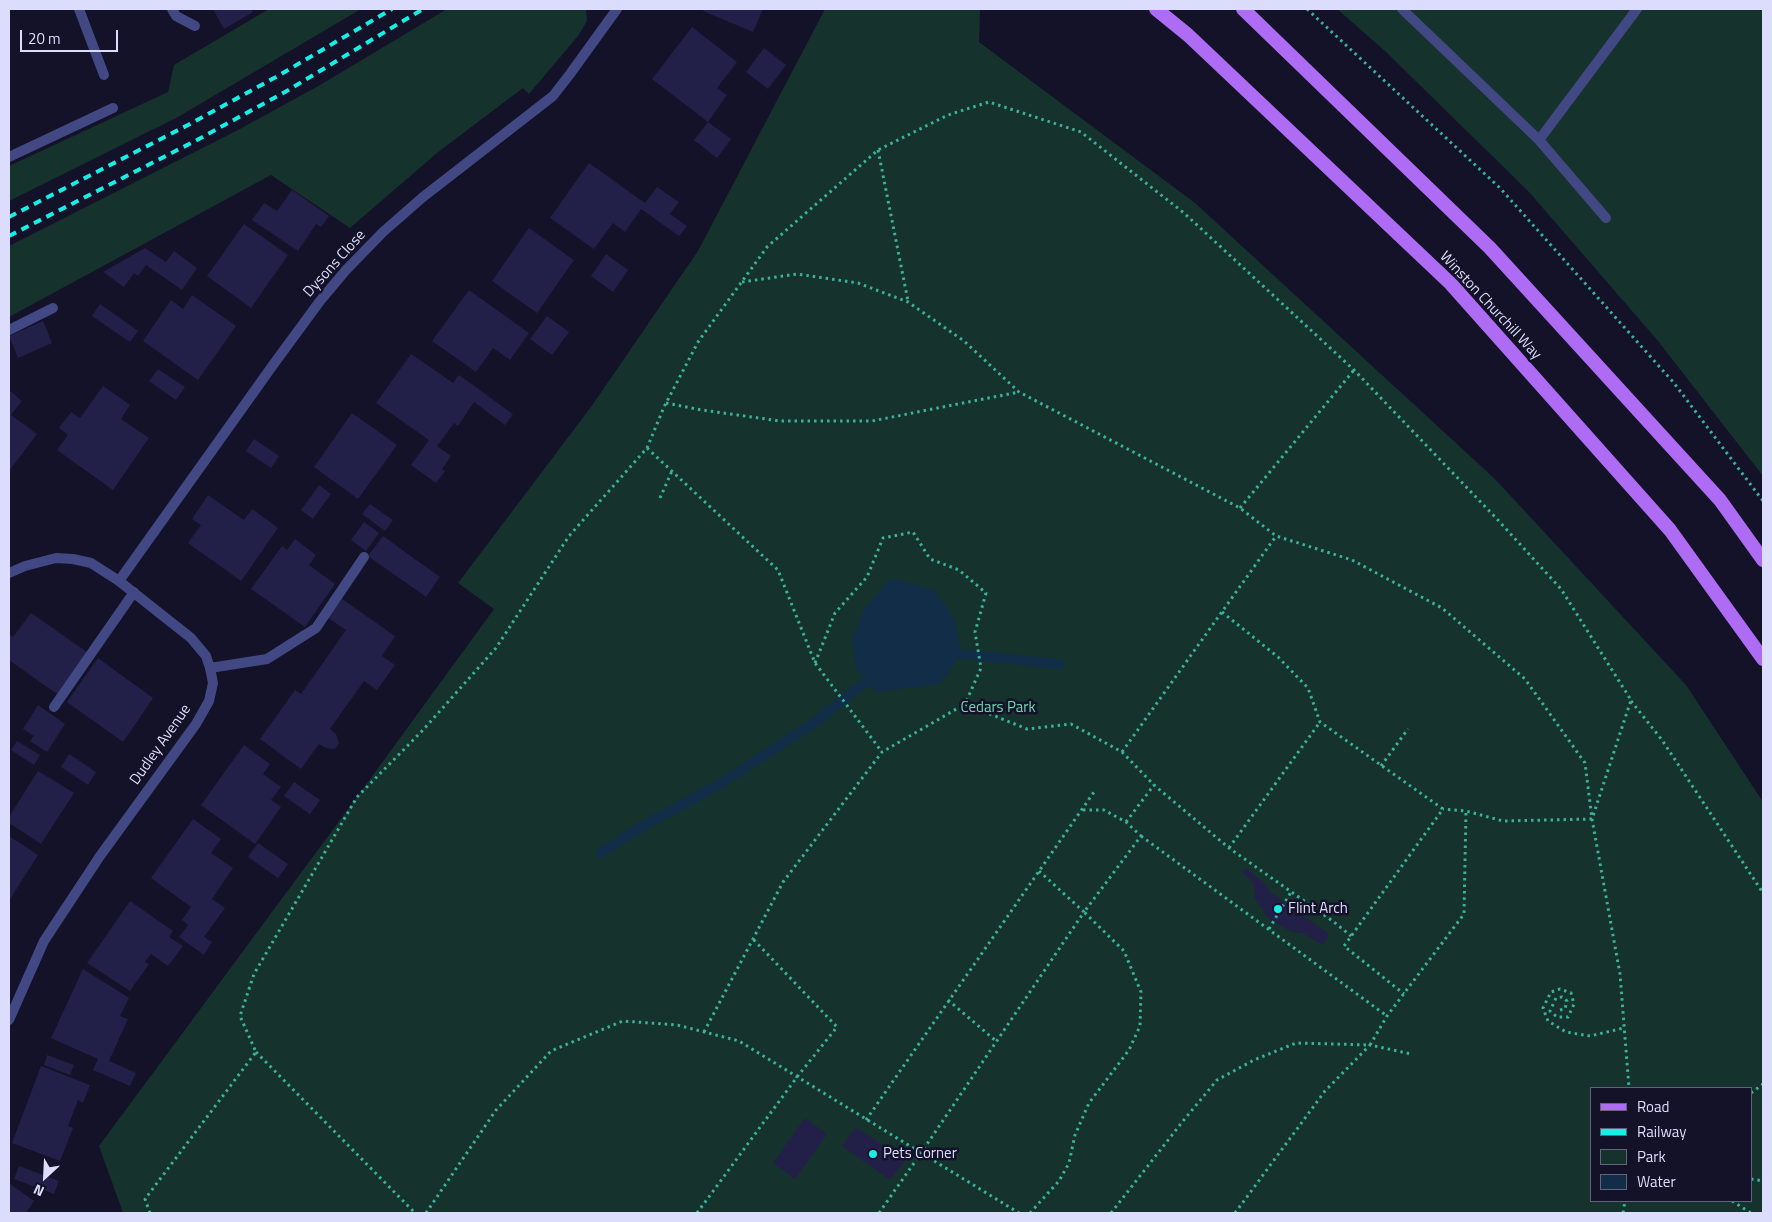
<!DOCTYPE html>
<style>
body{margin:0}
#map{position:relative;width:1772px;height:1222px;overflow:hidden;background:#131228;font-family:"Titillium Web",sans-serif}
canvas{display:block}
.frame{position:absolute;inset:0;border:10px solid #dcddfc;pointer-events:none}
.legend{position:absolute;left:1590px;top:1087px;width:162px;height:115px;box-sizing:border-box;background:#131228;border:1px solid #63637d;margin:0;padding:6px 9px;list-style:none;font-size:15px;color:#dcddfc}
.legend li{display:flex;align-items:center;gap:10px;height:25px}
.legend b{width:25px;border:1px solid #63637d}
.north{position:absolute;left:20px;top:1152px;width:50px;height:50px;-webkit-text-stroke:4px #131228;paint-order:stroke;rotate:205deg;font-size:14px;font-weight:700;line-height:20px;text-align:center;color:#dcddfc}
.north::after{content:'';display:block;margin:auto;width:18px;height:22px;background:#dcddfc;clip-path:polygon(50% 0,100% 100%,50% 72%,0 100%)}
.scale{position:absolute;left:20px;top:30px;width:98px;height:22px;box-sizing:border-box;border:2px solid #dcddfc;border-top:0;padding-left:6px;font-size:15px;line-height:18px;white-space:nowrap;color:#dcddfc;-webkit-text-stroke:4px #131228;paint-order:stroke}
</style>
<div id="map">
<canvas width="1772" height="1222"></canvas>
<div class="frame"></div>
<ul class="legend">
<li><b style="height:6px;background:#ae6bf4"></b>Road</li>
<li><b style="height:6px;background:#17eee5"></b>Railway</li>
<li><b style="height:14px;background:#16322d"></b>Park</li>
<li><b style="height:14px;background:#112d48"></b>Water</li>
</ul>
<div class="north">N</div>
<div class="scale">20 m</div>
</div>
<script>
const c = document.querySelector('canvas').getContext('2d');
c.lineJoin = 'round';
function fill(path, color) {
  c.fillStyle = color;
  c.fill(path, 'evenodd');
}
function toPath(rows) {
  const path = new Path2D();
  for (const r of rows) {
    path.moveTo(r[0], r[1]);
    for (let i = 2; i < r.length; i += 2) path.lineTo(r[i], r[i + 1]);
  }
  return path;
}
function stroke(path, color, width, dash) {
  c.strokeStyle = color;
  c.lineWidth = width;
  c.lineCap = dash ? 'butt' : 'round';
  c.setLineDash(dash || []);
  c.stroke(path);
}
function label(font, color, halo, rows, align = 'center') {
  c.font = font + ' "Titillium Web",sans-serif';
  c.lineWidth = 5;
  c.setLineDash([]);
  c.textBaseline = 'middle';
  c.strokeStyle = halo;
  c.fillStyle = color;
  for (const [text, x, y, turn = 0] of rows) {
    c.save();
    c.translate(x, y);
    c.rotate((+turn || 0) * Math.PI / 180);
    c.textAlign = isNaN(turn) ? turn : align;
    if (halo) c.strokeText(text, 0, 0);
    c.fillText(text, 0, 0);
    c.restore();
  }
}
const green = toPath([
 [269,9,361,9,178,117,9,201,9,166,168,92,174,65],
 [447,9,586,9,587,21,578,36,529,94,523,88,437,153,350,228,271,175,9,317,9,246,238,130,320,85],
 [825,9,980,9,979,42,1195,203,1495,479,1686,685,1763,802,1763,1213,123,1213,99,1146,357,797,494,609,458,583,591,407,698,251],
 [1591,1088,1751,1088,1751,1201,1591,1201],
 [1337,9,1763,9,1763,476,1658,341,1529,192,1385,51]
]);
const water = toPath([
 [891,578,934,590,955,620,961,654,940,684,876,692,856,669,852,640,864,609]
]);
const stream = toPath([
 [961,654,1060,664],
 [601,853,636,830,725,781,815,722,867,681]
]);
const building = toPath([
 [213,9,251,9,253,12,224,29],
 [704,9,763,9,753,32,703,11],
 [692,27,737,62,717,88,727,95,708,122,731,139,717,158,694,140,708,122,652,79],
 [764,48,786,65,768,89,746,72],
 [589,163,645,203,657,187,679,202,670,214,687,226,679,236,641,209,625,232,613,223,594,249,550,218],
 [292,190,329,216,321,227,316,224,298,251,252,220,264,203,277,211],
 [244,224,288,255,251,308,207,276],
 [529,228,574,260,537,313,492,281],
 [145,248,166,262,174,251,197,268,182,290,146,265,138,276,134,273,124,287,103,272],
 [606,254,628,270,613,292,591,276],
 [469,290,529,333,510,360,493,348,476,372,432,341],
 [192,295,236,326,198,380,143,341,171,300,183,309],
 [100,304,138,331,130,342,92,316],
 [547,316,569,332,552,355,530,339],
 [43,321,52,343,18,358,9,336],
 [411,354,453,383,459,375,513,414,505,425,474,402,458,426,454,423,437,446,451,456,442,469,445,471,436,483,411,465,429,440,376,403],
 [158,369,185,387,176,400,149,381],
 [103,386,130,405,121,419,149,438,113,490,57,450,68,435,59,428,71,412,80,418],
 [9,390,22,401,11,415,37,434,9,471],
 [352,413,397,445,358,499,314,467],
 [254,439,279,456,271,468,246,451],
 [319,485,331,494,313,519,301,510],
 [208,495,244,520,252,509,278,528,241,581,188,543,201,525,192,519],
 [370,504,393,520,385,531,362,514],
 [364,522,379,533,366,551,351,540],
 [383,536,440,577,426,597,368,556],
 [295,539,316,555,309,565,335,584,305,627,251,589,282,546,287,550],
 [342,599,395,636,382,656,395,665,377,690,364,681,330,729,336,734,339,743,335,749,326,748,319,744,301,769,260,739,295,690,301,694,346,630,328,618],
 [31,613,87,652,57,694,9,660,9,634,13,637],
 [98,658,153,698,123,742,67,702],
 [38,705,65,724,47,752,30,741,34,736,23,729],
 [17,741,40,755,34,765,11,750],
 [244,745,270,764,263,774,281,787,271,800,281,807,255,844,201,805],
 [69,754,96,772,88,785,61,767],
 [38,771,74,793,41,844,9,823,9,817],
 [294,782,320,800,310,814,284,796],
 [193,819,221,839,211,853,233,868,212,899,225,908,204,937,212,942,204,955,179,937,188,925,182,920,191,907,151,878],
 [9,836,38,855,9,901],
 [258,843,288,864,278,878,248,857],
 [1246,868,1264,883,1271,893,1329,934,1323,945,1303,933,1292,932,1269,919,1255,899,1253,882,1242,872],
 [130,901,173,931,169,937,183,946,168,966,151,954,145,962,149,964,130,991,87,963],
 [83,969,129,998,120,1016,128,1019,109,1061,136,1073,130,1086,93,1070,98,1059,51,1038],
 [47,1055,74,1065,70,1075,44,1065],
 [41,1066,90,1085,83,1103,78,1100,68,1126,73,1128,60,1161,12,1143],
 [805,1118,827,1134,795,1179,773,1163],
 [856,1127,905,1161,890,1180,842,1146],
 [19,1166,59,1181,54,1194,14,1179],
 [9,1183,34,1201,26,1213,9,1213]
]);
const path = toPath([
 [1307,9,1500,188,1674,383,1763,501],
 [878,150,908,301],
 [742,282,797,274,858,283,908,302,964,341,1019,392,1240,508,1276,536,1352,560,1442,608,1525,679,1585,763,1592,819,1620,974,1629,1088],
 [666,403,702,410,780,421,872,421,1019,392],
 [647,448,778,570,815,663,882,752],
 [660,498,672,471],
 [1240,508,1354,370],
 [1222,612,1278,657,1308,688,1320,722,1443,809,1344,946,1404,994],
 [815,663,835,613,867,577,883,538,913,532,930,559,959,570,986,593,975,632,981,668,965,704],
 [1631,701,1662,740,1763,893],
 [1122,752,1276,536],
 [1381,766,1408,729],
 [1126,822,1154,785],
 [1141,836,1387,1016],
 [1229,848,1320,722],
 [1269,929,1291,892],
 [948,1000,996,1041],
 [1560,1010,1565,1009,1567,1001,1562,997,1556,998,1550,1011,1557,1017,1568,1017,1574,1004,1571,993,1560,989,1551,992,1543,1008,1548,1021,1566,1032,1590,1036,1624,1028],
 [704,1032,783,882,882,752,965,704,1027,729,1071,724,1122,752,1154,785,1229,848,1334,922,1351,936],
 [256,1052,415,1213],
 [1751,1093,1763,1084],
 [866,1120,1094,792],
 [1751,1179,1763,1181],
 [1732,1201,1751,1213],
 [150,1213,145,1199,256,1052,240,1016,254,974,357,797,423,730,496,648,569,536,647,448,664,407,698,342,767,247,878,150,948,115,989,102,1081,132,1184,213,1354,370,1496,518,1561,589,1631,700,1592,819,1503,821,1466,811,1443,809],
 [426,1213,496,1110,551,1051,623,1021,677,1025,739,1041,1019,1213],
 [697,1213,797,1077,837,1027,753,939],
 [879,1213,921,1153,1084,912,1039,871],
 [1030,1213,1059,1181,1069,1163,1075,1135,1089,1103,1129,1050,1140,1026,1141,992,1124,951,1084,912,1141,836,1126,822,1104,810,1080,810],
 [1111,1213,1183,1121,1217,1080,1254,1060,1296,1043,1370,1045,1387,1016,1464,914,1466,811],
 [1235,1213,1325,1091,1370,1045,1411,1054],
 [1623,1213,1625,1201]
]);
const service = toPath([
 [79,9,104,75],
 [172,9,176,16,195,26],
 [1402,9,1539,140,1606,218],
 [1539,140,1637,9],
 [9,157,113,108],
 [9,330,53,308],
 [210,668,267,659,316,628,364,557],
 [54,707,134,592]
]);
const minor = toPath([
 [9,573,25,566,56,558,73,559,91,563,119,581,191,638,206,656,210,668,213,683,209,701,196,724,100,856,44,941,9,1020],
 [119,581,273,365,320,301,346,270,383,232,423,197,553,96,570,74,617,9]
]);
const primary = toPath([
 [1156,9,1188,35,1451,284,1670,530,1763,659],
 [1243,9,1490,248,1720,500,1763,560]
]);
const rail = toPath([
 [9,217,188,125,276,77,392,9],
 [9,236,197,140,285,92,423,9]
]);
const markers = [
 [1278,909,5,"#17eee5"],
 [873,1154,5,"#17eee5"]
];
const streetNames = [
 ["Dysons Close",335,264,-48],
 ["Winston Churchill Way",1490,306,47],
 ["Dudley Avenue",161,745,-55]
];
const parkNames = [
 ["Cedars Park",998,708]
];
const poiNames = [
 ["Flint Arch",1288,909],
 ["Pets Corner",883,1154]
];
fill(green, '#16322d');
fill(water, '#112d48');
stroke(stream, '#112d48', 10);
fill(building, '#222048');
stroke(path, '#3ab29a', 3, [2.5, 4]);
stroke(service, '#414883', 10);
stroke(minor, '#414883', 10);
stroke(primary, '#ae6bf4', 14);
stroke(rail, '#17eee5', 4, [8, 6]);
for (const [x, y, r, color] of markers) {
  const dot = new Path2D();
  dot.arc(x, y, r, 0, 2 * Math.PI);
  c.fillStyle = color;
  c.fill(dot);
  stroke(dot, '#131228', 2);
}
label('15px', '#dcddfc', '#131228', streetNames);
label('15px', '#6cd8ae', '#131228', parkNames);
label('15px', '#dcddfc', '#131228', poiNames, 'left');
</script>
